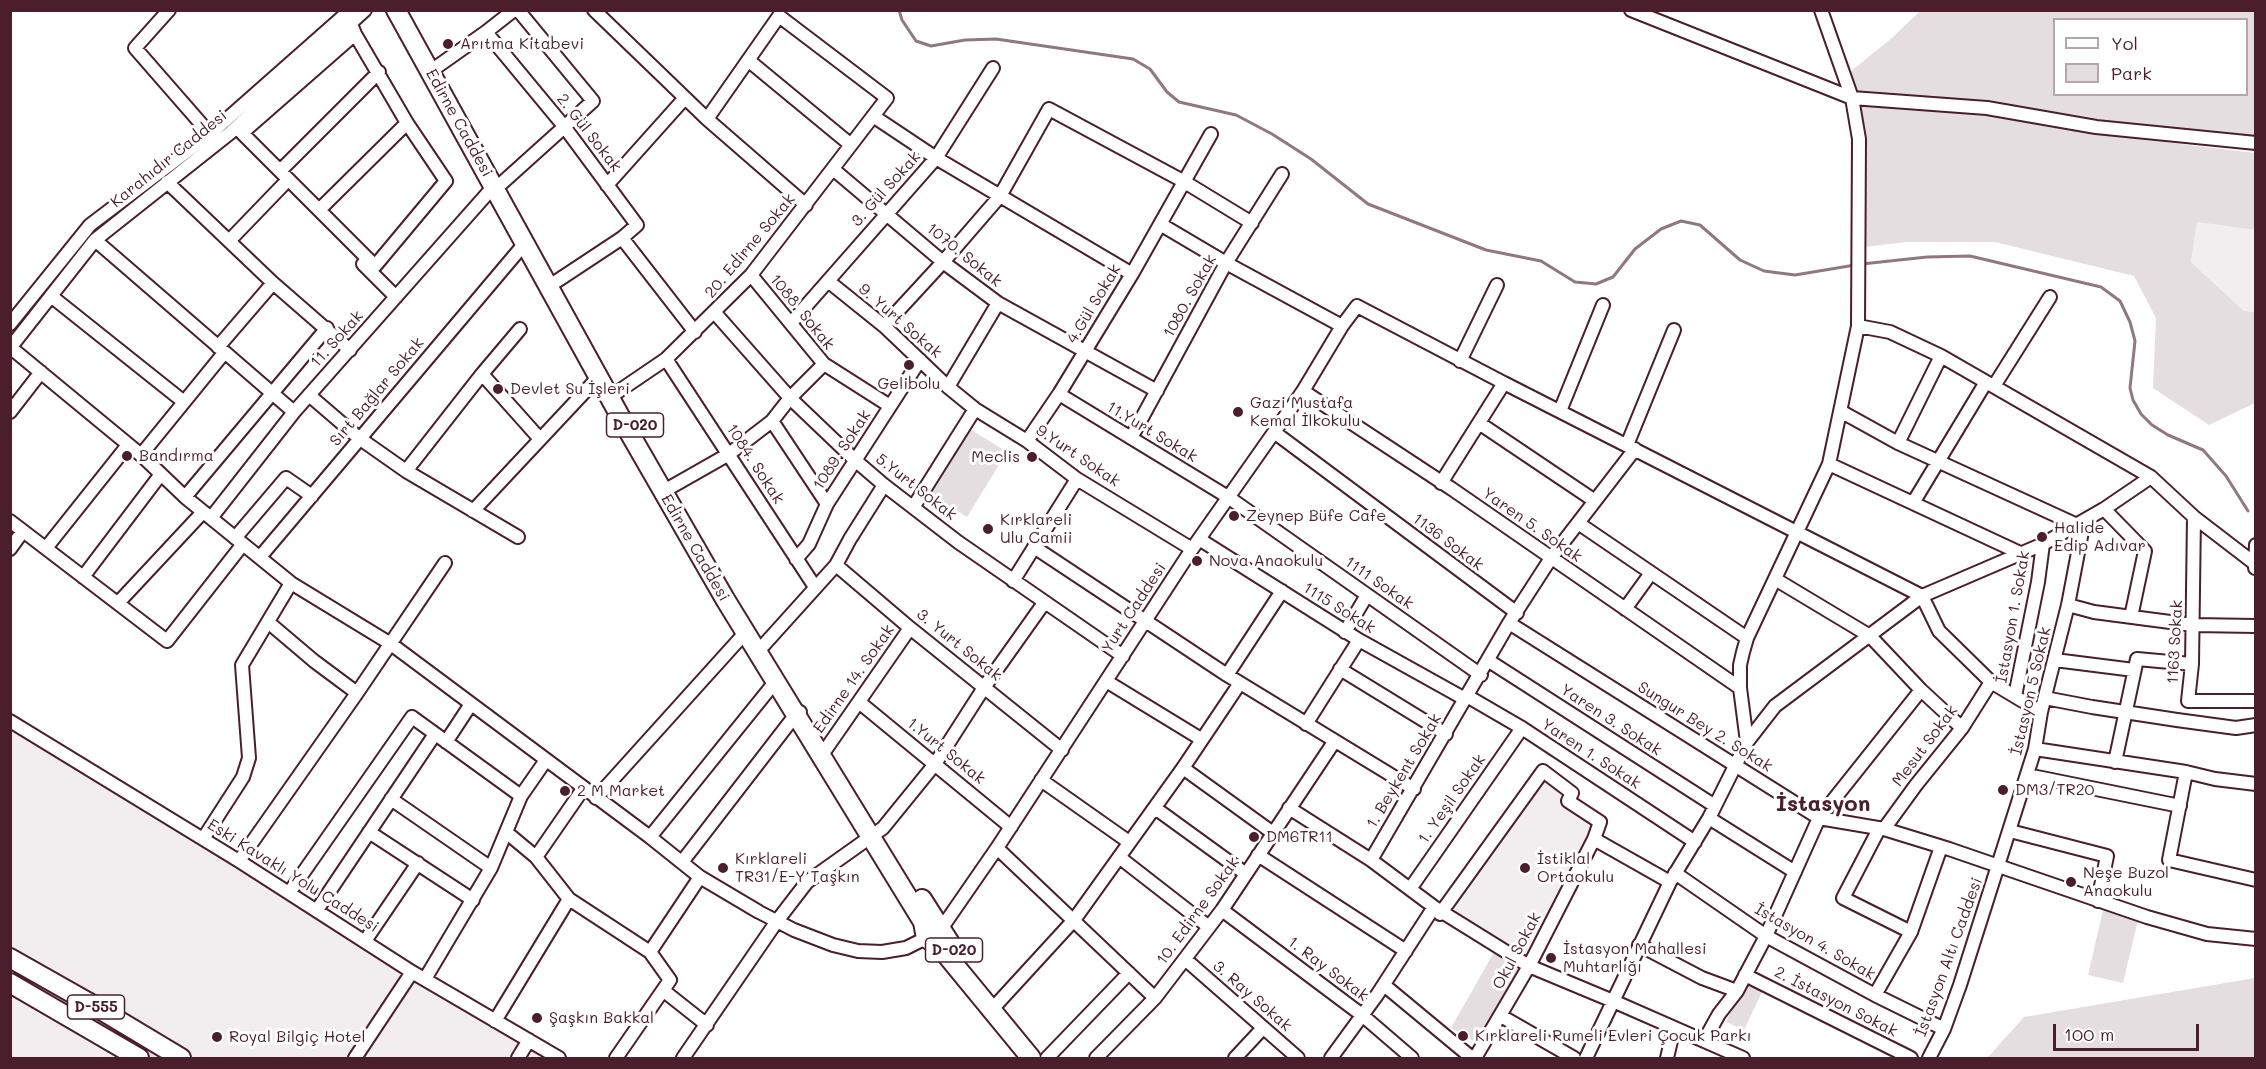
<!DOCTYPE html>
<meta charset="utf-8">
<style>
body{margin:0}
#map{position:relative;width:2266px;height:1069px;overflow:hidden;background:#fff;font-family:Mali,sans-serif}
canvas{display:block}
.frame{position:absolute;inset:0;border:12px solid #4a1f2b;pointer-events:none}
.legend{position:absolute;left:2053px;top:18px;width:195px;height:78px;box-sizing:border-box;background:#fff;border:2px solid #b7a5aa;margin:0;padding:8px 10px;list-style:none;font-size:18px;color:#4a1f2b}
.legend li{display:flex;align-items:center;gap:12px;height:30px}
.legend b{width:30px;border:2px solid #b7a5aa}
.scale{position:absolute;left:2053px;top:1024px;width:146px;height:27px;box-sizing:border-box;border:3px solid #4a1f2b;border-top:0;padding-left:8px;font-size:18px;line-height:21px;white-space:nowrap;color:#4a1f2b;-webkit-text-stroke:4px #fff;paint-order:stroke}
</style>
<div id="map">
<canvas width="2266" height="1069"></canvas>
<div class="frame"></div>
<ul class="legend">
<li><b style="height:8px;background:#fff"></b>Yol</li>
<li><b style="height:16px;background:#e5dee0"></b>Park</li>
</ul>
<div class="scale">100 m</div>
</div>
<script>
const c = document.querySelector('canvas').getContext('2d');
c.lineJoin = 'round';
function fill(path, color) {
  c.fillStyle = color;
  c.fill(path, 'evenodd');
}
function toPath(rows) {
  const path = new Path2D();
  for (const r of rows) {
    path.moveTo(r[0], r[1]);
    for (let i = 2; i < r.length; i += 2) path.lineTo(r[i], r[i + 1]);
  }
  return path;
}
function stroke(path, color, width, dash) {
  c.strokeStyle = color;
  c.lineWidth = width;
  c.lineCap = dash ? 'butt' : 'round';
  c.setLineDash(dash || []);
  c.stroke(path);
}
function label(font, color, halo, rows, align = 'center') {
  c.font = font + ' Mali,sans-serif';
  c.lineWidth = 6;
  c.setLineDash([]);
  c.textBaseline = 'middle';
  c.strokeStyle = halo;
  c.fillStyle = color;
  for (const [text, x, y, turn = 0] of rows) {
    c.save();
    c.translate(x, y);
    c.rotate((+turn || 0) * Math.PI / 180);
    c.textAlign = isNaN(turn) ? turn : align;
    if (halo) c.strokeText(text, 0, 0);
    c.fillText(text, 0, 0);
    c.restore();
  }
}
const built = toPath([
 [2197,222,2255,230,2255,312,2244,311,2191,262],
 [11,725,317,910,545,1058,11,1058],
 [1543,771,1572,793,1568,800,1600,822,1521,961,1443,913]
]);
const green = toPath([
 [1920,11,2255,11,2255,136,2116,125,1856,94,1850,72,1893,37],
 [2054,20,2246,20,2246,94,2054,94],
 [1859,105,1986,114,2115,136,2255,153,2255,230,2197,222,2191,262,2244,311,2255,312,2255,403,2209,425,2153,388,2156,318,2134,276,1995,242,1907,242,1864,247,1865,133],
 [970,429,1007,452,967,517,930,494],
 [2103,910,2138,920,2123,983,2088,975],
 [1494,952,1522,968,1479,1044,1451,1028],
 [10,967,119,1031,165,1058,153,1058,11,975],
 [2255,978,2255,1058,1987,1058,2024,1017],
 [1745,981,1763,990,1744,1030,1726,1022]
]);
const stream = toPath([
 [899,10,902,20,916,41,931,46,965,40,996,39,1133,59,1150,69,1167,92,1179,102,1236,115,1272,134,1311,159,1368,204,1486,250,1541,261,1575,282,1596,284,1613,277,1635,249,1661,229,1681,221,1700,225,1740,260,1764,271,1795,275,1855,265],
 [1862,264,1927,257,1970,256,2101,287,2120,301,2130,322,2135,341,2130,388,2133,400,2141,414,2152,425,2168,435,2203,450,2226,476,2248,511]
]);
const minor = toPath([
 [169,10,135,48,210,134],
 [594,10,707,119,779,16,887,98,751,275,666,359,616,393],
 [1631,10,1852,98,1987,108,2096,127,2256,143],
 [351,24,355,34,407,123,446,181,375,266,242,133,355,34],
 [486,32,514,10],
 [748,60,851,145],
 [438,66,486,32,563,125,637,225,622,238,557,281],
 [873,116,936,158,1132,274],
 [707,119,806,205],
 [833,169,943,262,998,303,1157,391],
 [280,171,379,72],
 [167,182,273,283],
 [502,183,593,101,518,10],
 [607,185,684,99],
 [319,210,407,123],
 [1160,224,1226,263,1342,326],
 [622,238,695,332],
 [95,240,294,412],
 [229,241,283,185],
 [363,264,396,297],
 [751,275,824,364,890,406],
 [828,281,884,326,948,387,975,409,1027,441,1077,479,1192,549],
 [51,296,184,402],
 [715,313,790,398,856,461,884,485,958,542,1123,656],
 [791,323,936,158,993,68],
 [10,324,90,225,210,134,347,13,352,10],
 [884,326,943,262,1000,196,1049,109,1183,181,1252,223],
 [1858,326,1890,332,1941,356,2151,477,2194,517,2254,563],
 [10,347,141,455,185,497,291,583,391,644,650,837,700,877,759,912,794,930,833,945,858,951,882,952,906,948,926,938],
 [218,347,273,283,350,350],
 [10,348,95,240,230,133,365,10],
 [666,359,815,587],
 [1460,361,1497,285],
 [482,374,540,439],
 [1504,383,1922,596,1939,631,1991,682,2041,712],
 [1994,386,2050,297],
 [948,387,998,303],
 [1303,391,1452,489,1740,688],
 [1059,394,1228,497,1481,675],
 [309,395,359,438,406,471,518,537],
 [1560,411,1603,305],
 [10,412,41,372],
 [1842,412,1898,443,2077,525],
 [772,421,827,504],
 [1479,423,1595,501],
 [1274,432,1517,613],
 [1131,438,1226,263,1282,174],
 [1027,441,1059,394,1132,274,1211,134],
 [1898,443,1941,356],
 [1627,445,1674,330],
 [141,455,224,353],
 [1829,464,2020,553],
 [406,471,482,374,520,329],
 [671,487,729,454,772,421,790,398,824,364],
 [185,497,327,328],
 [1913,503,1986,382],
 [914,506,975,409],
 [2104,509,2145,551,2131,617],
 [473,511,593,383],
 [2194,517,2192,664,2188,701,2256,701],
 [211,518,294,412,494,186],
 [10,521,167,641,243,544],
 [1578,523,1747,638],
 [235,538,286,478,312,496],
 [1199,539,1359,640,1465,699],
 [1034,547,1227,675,1414,789],
 [46,548,128,445],
 [10,549,23,531],
 [260,557,520,249],
 [796,559,809,544,827,504,920,360],
 [836,565,910,628,1062,750],
 [2255,568,2256,545],
 [83,577,161,474],
 [1775,579,1870,636,1921,690,1962,728],
 [1013,581,1077,479],
 [118,603,203,512],
 [2068,605,2094,612,2193,625,2256,626],
 [1625,609,1651,573],
 [268,622,314,661,357,693],
 [1509,623,1819,818,1884,829,1949,849,2147,917,2207,934,2256,939],
 [1345,632,1367,595],
 [762,647,836,565,850,539,884,485],
 [2055,660,2134,670],
 [1489,661,1715,806],
 [1340,669,1446,734],
 [1227,675,1282,591],
 [1106,681,1201,739],
 [1467,696,1522,728,1695,842],
 [2015,696,2038,582,2043,544],
 [2045,698,2092,707,2177,720,2236,728,2256,725],
 [859,702,1011,827],
 [10,721,239,861,412,972,559,1058],
 [1306,724,1359,640],
 [446,742,471,704],
 [1747,742,1740,688,1740,665,1743,652,1747,638,1829,464,1858,326,1859,139,1852,98,1821,10],
 [826,749,910,628],
 [2035,749,2186,772,2215,779,2256,784],
 [2115,762,2137,659,2192,664],
 [1183,768,1273,833],
 [2186,772,2169,860,2256,880],
 [2027,775,2180,806],
 [1041,780,1129,842],
 [596,798,745,633],
 [391,799,491,868],
 [1155,808,1246,874],
 [1289,808,1371,860,1434,907,1529,966,1613,1001,1743,1058],
 [1709,818,1795,872],
 [1879,829,1843,898,1911,932],
 [1884,829,1916,785,1962,728,1991,682],
 [2010,831,2107,856,2098,901],
 [369,832,473,900],
 [506,832,536,857,583,789],
 [650,837,775,682],
 [203,839,243,777,249,758,242,665,291,583],
 [997,848,1155,998],
 [1258,855,1406,951],
 [536,857,569,899],
 [1119,857,1209,927],
 [1371,860,1509,623,1551,558,1635,449],
 [239,861,357,693,445,563],
 [682,862,790,722,800,712],
 [1675,873,1766,936,1875,995,1944,1029],
 [1410,889,1522,728],
 [289,893,412,717,521,796],
 [317,910,435,734],
 [1222,910,1362,1015,1412,1058],
 [1440,914,1543,771,1572,793,1568,801,1600,822,1594,839],
 [941,929,997,848,1192,549,1303,391,1342,326,1357,306,1504,383,1441,483],
 [365,941,418,863],
 [1639,945,1702,978,1737,991],
 [1185,959,1298,1058],
 [1745,975,1911,1058],
 [425,979,491,868,521,796,546,760],
 [1384,985,1472,1058],
 [664,991,707,1025],
 [1875,995,1911,932,1941,847],
 [996,1005,1074,920,1183,768,1240,683],
 [1501,1016,1574,1058],
 [495,1021,569,899,650,952],
 [1704,1041,1719,1014,1737,991,1766,936,1819,818,1921,690],
 [355,1058,412,972],
 [518,1058,529,1040],
 [616,1058,670,980,650,952,700,877],
 [683,1058,777,921,807,882,883,828,935,764,985,686,1044,603],
 [1047,1058,1129,973],
 [1096,1058,1155,998,1222,910,1334,742],
 [1235,1058,1263,1028],
 [1331,1058,1377,995,1434,907],
 [1475,1058,1529,966,1594,839,1670,882],
 [1586,1058,1670,882,1709,818,1747,742,1775,706,1922,596,2043,544,2104,509,2151,477],
 [1667,1058,1674,1028],
 [1929,1058,1944,1029,1960,985,2035,749,2041,712,2068,605,2084,521]
]);
const highway = toPath([
 [396,10,626,427,725,599,923,922,926,938,939,946,1031,1058],
 [922,899,957,954],
 [10,958,86,1001,181,1058],
 [10,983,139,1058]
]);
const markers = [
 [448,44,6,"#4a1f2b"],
 [909,365,6,"#4a1f2b"],
 [498,389,6,"#4a1f2b"],
 [1238,412,6,"#4a1f2b"],
 [127,456,6,"#4a1f2b"],
 [1032,457,6,"#4a1f2b"],
 [1234,516,6,"#4a1f2b"],
 [988,529,6,"#4a1f2b"],
 [2042,537,6,"#4a1f2b"],
 [1197,561,6,"#4a1f2b"],
 [2003,790,6,"#4a1f2b"],
 [565,791,6,"#4a1f2b"],
 [1254,837,6,"#4a1f2b"],
 [723,868,6,"#4a1f2b"],
 [1525,868,6,"#4a1f2b"],
 [2071,882,6,"#4a1f2b"],
 [1551,958,6,"#4a1f2b"],
 [537,1018,6,"#4a1f2b"],
 [1463,1036,6,"#4a1f2b"],
 [217,1037,6,"#4a1f2b"]
];
const shields = [
 [635,425,57],
 [954,950,57],
 [96,1007,57]
];
const shieldNames = [
 ["D-020",635,425],
 ["D-020",954,950],
 ["D-555",96,1007]
];
const poiNames = [
 ["Arıtma Kitabevi",460,44],
 ["Gelibolu",909,384,"center"],
 ["Devlet Su İşleri",510,389],
 ["Gazi Mustafa",1250,403],
 ["Kemal İlkokulu",1250,421],
 ["Bandırma",139,456],
 ["Meclis",1020,457,"right"],
 ["Zeynep Büfe Cafe",1246,516],
 ["Kırklareli",1000,520],
 ["Ulu Camii",1000,538],
 ["Halide",2054,528],
 ["Edip Adıvar",2054,546],
 ["Nova Anaokulu",1209,561],
 ["DM3/TR20",2015,790],
 ["2 M Market",577,791],
 ["DM6TR11",1266,837],
 ["Kırklareli",735,859],
 ["TR31/E-Y Taşkın",735,877],
 ["İstiklal",1537,859],
 ["Ortaokulu",1537,877],
 ["Neşe Buzol",2083,873],
 ["Anaokulu",2083,891],
 ["İstasyon Mahallesi",1563,949],
 ["Muhtarlığı",1563,967],
 ["Şaşkın Bakkal",549,1018],
 ["Kırklareli Rumeli Evleri Çocuk Parkı",1475,1036],
 ["Royal Bilgiç Hotel",229,1037]
];
const streetNames = [
 ["Edirne Caddesi",459,123,61],
 ["2. Gül Sokak",589,133,52],
 ["Karahıdır Caddesi",169,159,-39],
 ["3. Gül Sokak",886,189,-48],
 ["20. Edirne Sokak",750,246,-50],
 ["1070. Sokak",964,255,39],
 ["1080. Sokak",1190,296,-61],
 ["4.Gül Sokak",1094,304,-59],
 ["1088. Sokak",802,312,51],
 ["9. Yurt Sokak",900,321,41],
 ["11. Sokak",337,339,-48],
 ["Sırt Bağlar Sokak",377,392,-50],
 ["11.Yurt Sokak",1152,432,31],
 ["1089. Sokak",842,450,-57],
 ["9.Yurt Sokak",1078,456,34],
 ["1084. Sokak",755,464,57],
 ["5.Yurt Sokak",916,487,38],
 ["Yaren 5. Sokak",1532,525,35],
 ["1136 Sokak",1448,542,37],
 ["Edirne Caddesi",695,548,60],
 ["1111 Sokak",1379,583,35],
 ["Yurt Caddesi",1134,608,-57],
 ["1115 Sokak",1339,608,32],
 ["İstasyon 1. Sokak",2013,617,-80],
 ["1163 Sokak",2175,642,-87],
 ["3. Yurt Sokak",959,645,39],
 ["Edirne 14. Sokak",854,679,-55],
 ["İstasyon 5 Sokak",2031,691,-77],
 ["Yaren 3. Sokak",1611,720,33],
 ["Sungur Bey 2. Sokak",1705,727,32],
 ["Mesut Sokak",1925,746,-53],
 ["1.Yurt Sokak",946,751,39],
 ["Yaren 1. Sokak",1591,754,33],
 ["1. Beykent Sokak",1404,771,-59],
 ["1. Yeşil Sokak",1452,799,-55],
 ["Eski Kavaklı Yolu Caddesi",293,876,32],
 ["10. Edirne Sokak",1198,911,-54],
 ["İstasyon 4. Sokak",1815,942,30],
 ["Okul Sokak",1517,951,-62],
 ["İstasyon Altı Caddesi",1949,957,-70],
 ["1. Ray Sokak",1328,969,37],
 ["3. Ray Sokak",1252,996,41],
 ["2. İstasyon Sokak",1836,1002,27]
];
const districtNames = [
 ["İstasyon",1823,804]
];
fill(built, '#f2eeef');
fill(green, '#e5dee0');
stroke(stream, '#91787e', 3);
stroke(minor, '#4a1f2b', 16);
stroke(highway, '#4a1f2b', 22);
stroke(minor, '#fff', 12);
stroke(highway, '#fff', 18);
for (const [x, y, r, color] of markers) {
  const dot = new Path2D();
  dot.arc(x, y, r, 0, 2 * Math.PI);
  c.fillStyle = color;
  c.fill(dot);
  stroke(dot, '#fff', 2);
}
for (const [x, y, w] of shields) {
  const box = new Path2D();
  box.roundRect(x - w / 2, y - 12, w, 24, 4.5);
  c.fillStyle = '#fff';
  c.fill(box);
  stroke(box, '#4a1f2b', 1.5);
}
label('bold 15px', '#4a1f2b', null, shieldNames);
label('16px', '#4a1f2b', '#fff', poiNames, 'left');
label('16px', '#4a1f2b', '#fff', streetNames);
label('bold 22px', '#4a1f2b', '#fff', districtNames);
</script>
